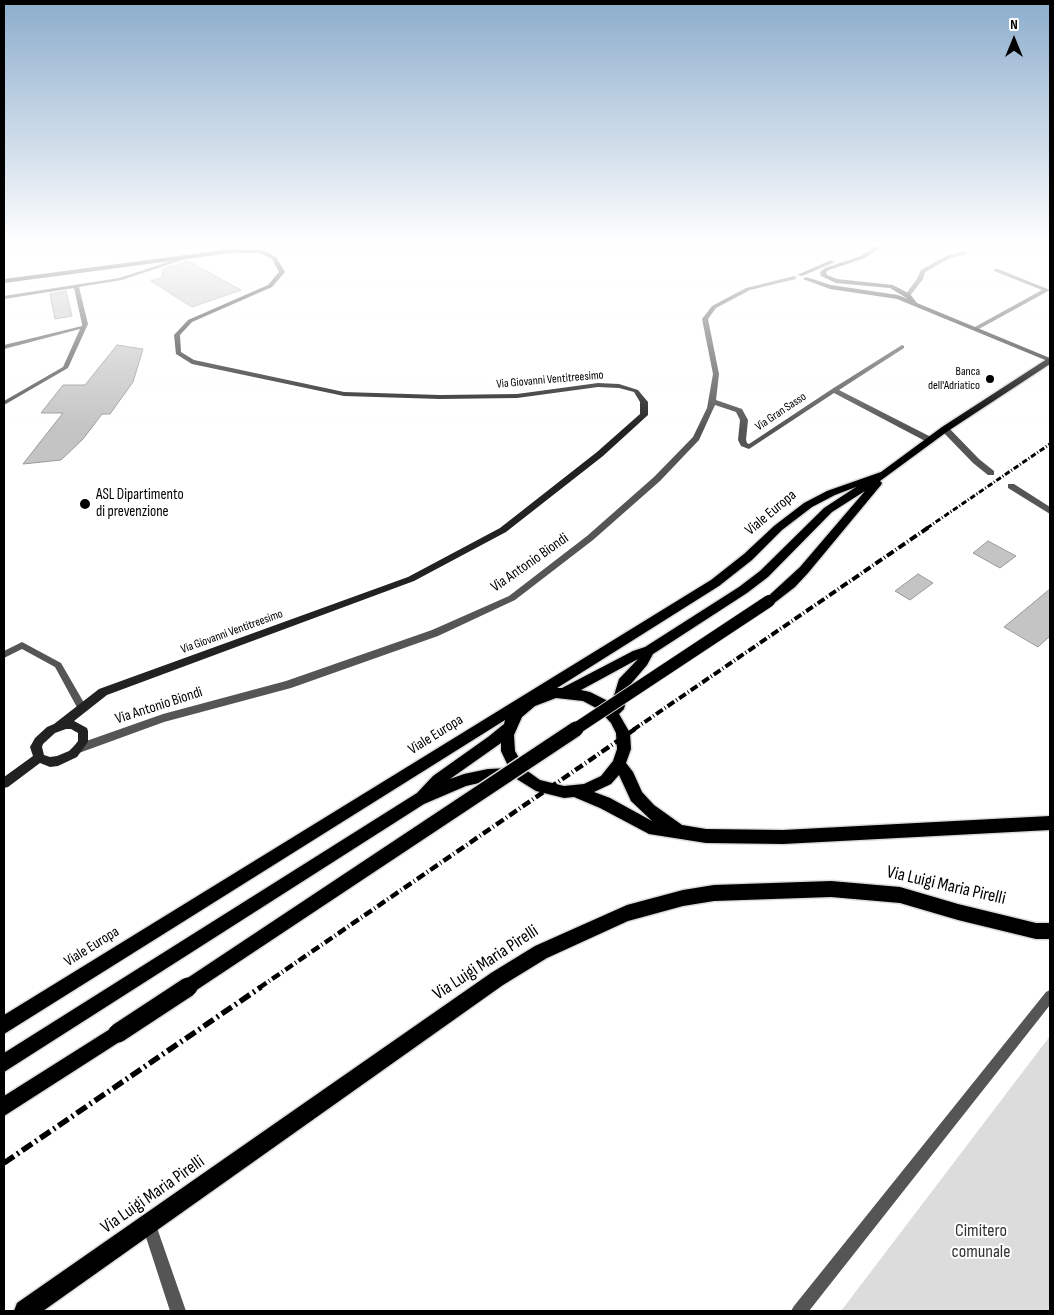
<!DOCTYPE html>
<style>
body{margin:0}
#map{position:relative;width:1054px;height:1315px;overflow:hidden;background:#fff;font-family:"Sofia Sans Condensed",sans-serif}
canvas{display:block}
.frame{position:absolute;inset:0;border:5px solid #000;pointer-events:none}
.north{position:absolute;left:989px;top:15px;width:50px;height:50px;-webkit-text-stroke:4px #fff;paint-order:stroke;rotate:0deg;font-size:14px;font-weight:700;line-height:20px;text-align:center;color:#000}
.north::after{content:'';display:block;margin:auto;width:18px;height:22px;background:#000;clip-path:polygon(50% 0,100% 100%,50% 72%,0 100%)}
</style>
<div id="map">
<canvas width="1054" height="1315"></canvas>
<div class="frame"></div>
<div class="north">N</div>
</div>
<script>
const c = document.querySelector('canvas').getContext('2d');
c.lineJoin = 'round';
function fill(path, color) {
  c.fillStyle = color;
  c.fill(path, 'evenodd');
}
function toPath(rows) {
  const path = new Path2D();
  for (const r of rows) {
    path.moveTo(r[0], r[1]);
    for (let i = 2; i < r.length; i += 2) path.lineTo(r[i], r[i + 1]);
  }
  return path;
}
function stroke(path, color, width, dash) {
  c.strokeStyle = color;
  c.lineWidth = width;
  c.lineCap = dash ? 'butt' : 'round';
  c.setLineDash(dash || []);
  c.stroke(path);
}
function label(font, color, halo, rows, align = 'center') {
  c.font = font + ' "Sofia Sans Condensed",sans-serif';
  c.lineWidth = 4;
  c.setLineDash([]);
  c.textBaseline = 'middle';
  c.strokeStyle = halo;
  c.fillStyle = color;
  for (const [text, x, y, turn = 0] of rows) {
    c.save();
    c.translate(x, y);
    c.rotate((+turn || 0) * Math.PI / 180);
    c.textAlign = isNaN(turn) ? turn : align;
    if (halo) c.strokeText(text, 0, 0);
    c.fillText(text, 0, 0);
    c.restore();
  }
}
const green = toPath([
 [1050,1036,1050,1311,841,1311]
]);
const building = toPath([
 [188,261,241,290,192,307,151,281,163,277,162,269,188,261],
 [66,291,72,316,55,319,50,294,66,291],
 [117,345,143,349,133,382,110,414,102,414,83,439,61,460,23,464,63,413,41,413,63,385,85,385,117,345],
 [988,541,1016,556,1000,568,973,553,988,541],
 [918,574,933,583,910,600,895,591,918,574],
 [1050,589,1050,636,1038,647,1004,627,1050,589]
]);
const path = toPath([
 [976,250,992,245]
]);
const lane = toPath([
 [190,255,194,256,122,280,79,287,88,324,68,368,4,405,4,401,63,367,80,329,4,349,4,345,82,326,82,324,74,288,4,299,4,296,119,278,190,255],
 [22,642,61,663,87,708,85,711,82,712,79,711,55,667,22,649,4,658,4,651,22,642],
 [1050,990,1050,1005,809,1311,791,1311,794,1306,1046,992,1050,990],
 [149,1218,154,1220,156,1225,186,1311,170,1311,142,1225,144,1220,149,1218]
]);
const street = toPath([
 [965,251,968,253,967,254,950,258,925,272,923,279,910,296,906,296,905,295,917,279,921,270,946,256,965,251],
 [994,269,998,269,1050,290,977,330,973,330,973,328,1042,290,994,271,994,269],
 [794,276,796,277,796,279,750,290,716,308,708,319,719,374,716,400,742,409,748,420,746,440,747,443,749,444,832,389,902,345,904,346,904,348,839,390,933,438,933,442,927,442,834,393,749,449,741,446,738,440,740,420,736,412,715,405,699,440,660,481,593,540,515,600,438,636,291,688,164,722,79,753,75,751,73,748,75,745,163,714,286,681,432,630,509,596,587,536,654,477,693,437,707,408,713,374,702,319,712,306,746,288,794,276],
 [942,427,948,427,979,459,994,471,994,475,988,475,973,463,942,431,942,427],
 [1008,484,1014,484,1050,507,1050,514,1008,488,1008,484]
]);
const secondary = toPath([
 [878,245,883,246,865,258,829,270,826,272,827,275,837,279,893,285,910,294,917,303,1050,358,1050,362,897,299,830,289,803,279,806,277,831,285,898,295,908,299,890,288,836,283,821,276,820,272,825,268,861,256,878,245],
 [231,249,263,250,276,257,285,272,272,287,192,322,180,335,181,352,194,360,344,392,440,395,517,394,598,383,619,384,638,390,648,402,648,415,603,456,506,532,414,581,107,695,74,721,87,728,88,731,88,742,77,757,58,766,50,767,40,763,8,787,4,788,4,777,33,756,30,747,35,738,47,727,54,724,99,689,408,577,500,528,597,452,640,414,640,402,634,392,619,388,598,387,517,398,440,399,344,396,192,364,176,354,174,335,188,320,268,285,279,272,272,259,260,253,231,253,4,283,4,279,231,249],
 [66,729,71,729,78,733,78,741,75,745,69,751,57,756,50,757,44,755,42,747,43,744,55,733,66,729],
 [831,260,834,262,833,263,802,276,797,275,831,260]
]);
const primary = toPath([
 [1047,359,1050,359,1050,364,948,431,880,481,882,483,881,485,808,573,795,587,773,604,769,605,763,601,800,567,865,491,832,512,768,577,747,593,653,654,647,665,630,685,624,709,619,714,630,733,631,749,626,763,633,772,642,792,654,805,682,825,706,829,783,830,1050,816,1050,830,783,844,706,843,649,834,600,808,574,797,564,798,536,791,515,778,510,780,488,781,466,786,424,804,4,1072,4,1053,417,793,433,776,488,737,504,724,505,720,4,1034,4,1015,711,580,744,554,774,526,804,503,827,491,881,472,942,427,1047,359],
 [856,487,824,508,760,571,739,587,645,647,633,651,562,688,557,688,719,586,752,560,782,530,812,507,835,495,856,487],
 [638,659,619,679,611,705,608,701,590,692,581,690,638,659],
 [556,698,583,701,598,709,611,723,616,733,617,749,613,761,601,776,584,784,564,786,540,780,526,770,515,751,514,735,522,717,535,706,556,698],
 [501,743,501,751,509,768,488,769,464,774,450,779,501,743],
 [619,775,631,801,652,821,610,798,594,792,611,784,619,775],
 [831,881,900,887,958,904,1036,923,1050,923,1050,939,1036,939,958,920,900,903,831,897,714,901,683,906,628,921,547,958,503,985,43,1311,14,1311,17,1303,491,973,535,946,627,905,683,890,714,885,831,881],
 [118,1024,124,1027,127,1033,124,1039,4,1116,4,1096,118,1024]
]);
const railFar3 = toPath([
 [927,528,1050,444]
]);
const railFar2 = toPath([
 [633,730,929,527]
]);
const railFar1 = toPath([
 [259,988,635,729]
]);
const rail = toPath([
 [4,1163,261,987]
]);
const primaryBridgeFar2 = toPath([
 [574,730,769,601]
]);
const primaryBridgeFar1 = toPath([
 [186,988,576,729]
]);
const primaryBridge = toPath([
 [118,1033,188,987]
]);
const markers = [
 [990,379,5,"#000"],
 [85,504,6,"#000"]
];
const farPoinames = [
 ["Banca",980,372],
 ["dell'Adriatico",980,386]
];
const farStreetnames = [
 ["Via Giovanni Ventitreesimo",550,380,-5],
 ["Via Gran Sasso",781,412,-34],
 ["Via Giovanni Ventitreesimo",232,632,-20]
];
const poiNames = [
 ["ASL Dipartimento",96,495],
 ["di prevenzione",96,512]
];
const streetNames = [
 ["Viale Europa",771,513,-40],
 ["Via Antonio Biondi",530,563,-35],
 ["Via Antonio Biondi",159,706,-18],
 ["Viale Europa",436,735,-32],
 ["Viale Europa",92,947,-32]
];
const nearStreetnames = [
 ["Via Luigi Maria Pirelli",946,886,13],
 ["Via Luigi Maria Pirelli",486,963,-33],
 ["Via Luigi Maria Pirelli",153,1195,-35]
];
const nearParknames = [
 ["Cimitero",981,1231],
 ["comunale",981,1252]
];
fill(green, '#dcdcdc');
fill(building, '#c4c4c4');
stroke(building, '#999', 1);
stroke(primary, '#dbdbdb', 3);
stroke(path, '#777', 2, [0.5, 1]);
fill(lane, '#555');
fill(street, '#555');
fill(secondary, '#222');
fill(primary, '#000');
stroke(railFar3, '#000', 3, [5.5, 2, 1, 2]);
stroke(railFar2, '#000', 4, [8, 2.5, 1, 2.5]);
stroke(railFar1, '#000', 4.5, [9, 3, 1, 3]);
stroke(rail, '#000', 5.5, [12, 4, 2, 4]);
stroke(primaryBridgeFar2, '#dbdbdb', 14, []);
stroke(primaryBridgeFar1, '#dbdbdb', 18, []);
stroke(primaryBridge, '#dbdbdb', 22, []);
stroke(primaryBridgeFar2, '#000', 12);
stroke(primaryBridgeFar1, '#000', 15);
stroke(primaryBridge, '#000', 19);
const sky = c.createLinearGradient(0, 0, 0, 429);
sky.addColorStop(0, '#8cadcc');
sky.addColorStop(0.57, '#fff');
sky.addColorStop(1, '#ffffff00');
c.fillStyle = sky;
c.fillRect(0, 0, 1054, 429);
for (const [x, y, r, color] of markers) {
  const dot = new Path2D();
  dot.arc(x, y, r, 0, 2 * Math.PI);
  c.fillStyle = color;
  c.fill(dot);
  stroke(dot, '#fff', 2);
}
label('12px', '#000', '#fff', farPoinames, 'right');
label('12px', '#000', '#fff', farStreetnames);
label('15px', '#000', '#fff', poiNames, 'left');
label('15px', '#000', '#fff', streetNames);
label('18px', '#000', '#fff', nearStreetnames);
label('18px', '#333', '#fff', nearParknames);
</script>
